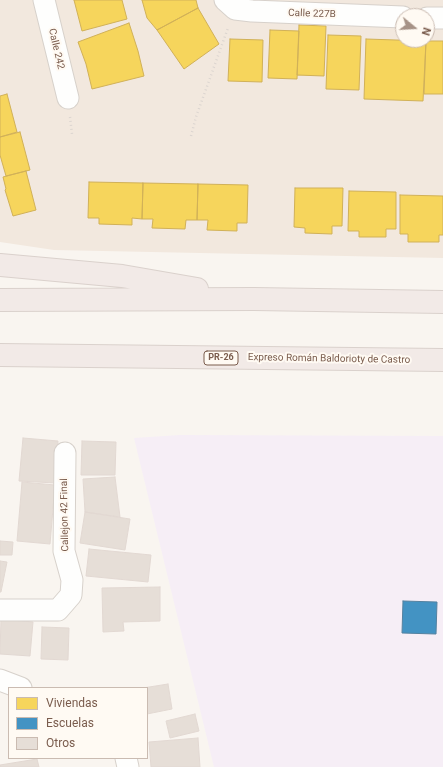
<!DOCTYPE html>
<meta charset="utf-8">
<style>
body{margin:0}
#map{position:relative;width:443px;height:767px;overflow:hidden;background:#f9f5f0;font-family:Roboto,sans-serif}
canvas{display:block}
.legend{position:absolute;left:8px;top:687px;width:140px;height:72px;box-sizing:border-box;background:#fffaf3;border:1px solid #cabbb1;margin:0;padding:5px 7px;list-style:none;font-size:12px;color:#7a5c4d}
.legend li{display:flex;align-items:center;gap:8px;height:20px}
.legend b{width:20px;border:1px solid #cabbb1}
.north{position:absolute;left:395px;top:8px;width:40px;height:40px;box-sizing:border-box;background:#fffaf3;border:1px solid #cabbb1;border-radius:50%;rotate:108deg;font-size:11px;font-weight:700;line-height:16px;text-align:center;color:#7a5c4d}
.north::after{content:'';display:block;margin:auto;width:14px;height:18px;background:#a69286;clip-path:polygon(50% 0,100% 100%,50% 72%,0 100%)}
</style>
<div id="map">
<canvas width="443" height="767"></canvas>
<ul class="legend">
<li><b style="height:11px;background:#f6d55c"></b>Viviendas</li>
<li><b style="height:11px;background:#4393c3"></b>Escuelas</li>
<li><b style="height:11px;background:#e6ded7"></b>Otros</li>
</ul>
<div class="north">N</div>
</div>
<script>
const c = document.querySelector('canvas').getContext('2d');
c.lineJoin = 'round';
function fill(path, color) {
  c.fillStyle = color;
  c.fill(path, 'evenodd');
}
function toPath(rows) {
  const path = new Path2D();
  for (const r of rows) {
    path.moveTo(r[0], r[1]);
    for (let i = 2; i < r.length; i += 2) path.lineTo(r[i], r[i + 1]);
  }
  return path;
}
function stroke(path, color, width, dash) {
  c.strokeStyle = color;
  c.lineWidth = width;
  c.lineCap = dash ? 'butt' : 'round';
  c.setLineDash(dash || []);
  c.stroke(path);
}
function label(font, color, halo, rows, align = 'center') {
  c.font = font + ' Roboto,sans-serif';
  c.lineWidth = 4;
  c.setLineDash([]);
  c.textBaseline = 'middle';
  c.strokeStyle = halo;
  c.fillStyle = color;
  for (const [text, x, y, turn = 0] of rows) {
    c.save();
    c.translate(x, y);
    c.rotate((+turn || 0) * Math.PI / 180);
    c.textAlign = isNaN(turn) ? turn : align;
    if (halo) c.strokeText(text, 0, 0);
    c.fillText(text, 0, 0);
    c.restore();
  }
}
const residential = toPath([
 [0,0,443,0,443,258,54,250,0,242],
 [403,16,427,16,427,40,403,40]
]);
const education = toPath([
 [180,435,443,436,443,767,214,767,134,438]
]);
const homes = toPath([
 [74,0,122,0,127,19,82,31,74,0],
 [142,0,196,0,198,8,157,30,147,18,142,0],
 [198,8,219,44,184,69,157,30,198,8],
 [129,23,138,51,144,76,92,89,86,64,78,42,129,23],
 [299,25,326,26,324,76,297,75,299,25],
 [270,30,299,31,297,79,268,78,270,30],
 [328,35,361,36,359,90,326,89,328,35],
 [230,39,263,40,262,82,228,81,230,39],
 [366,39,426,41,423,101,364,99,366,39],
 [426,41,443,41,443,94,424,94,426,41],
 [7,94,17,132,0,137,0,96,7,94],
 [20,132,30,170,6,176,0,155,0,137,20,132],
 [26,171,36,210,13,216,5,190,6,189,3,177,26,171],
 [89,182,143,183,142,219,132,218,132,225,99,224,99,218,88,218,89,182],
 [143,183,198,184,197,220,186,220,185,229,152,228,153,219,142,219,143,183],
 [198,184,248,185,247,223,237,223,237,231,207,230,208,220,197,220,198,184],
 [295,188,343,188,342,226,332,226,332,234,305,233,305,228,294,227,295,188],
 [349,191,396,192,396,229,386,229,386,237,359,237,359,231,348,231,349,191],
 [400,195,443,196,443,235,439,235,439,242,408,242,408,234,400,234,400,195]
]);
const schools = toPath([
 [403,601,437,602,436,634,402,633,403,601]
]);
const building = toPath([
 [23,438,58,441,55,483,19,481,23,438],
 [82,441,116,442,115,475,81,475,82,441],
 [115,477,120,517,85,512,83,479,115,477],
 [22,482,55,485,50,544,17,541,22,482],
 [85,512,130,519,125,550,80,543,85,512],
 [0,541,13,542,12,555,0,555,0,541],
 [89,549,151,555,148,582,86,576,89,549],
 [0,561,7,562,1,592,0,592,0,561],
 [160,587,160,621,123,622,124,631,103,632,102,588,160,587],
 [1,619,33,622,30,656,0,654,1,619],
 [42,627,69,628,68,660,41,659,42,627],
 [168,684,172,709,147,714,147,688,143,688,168,684],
 [195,714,199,731,170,738,166,721,195,714],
 [198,738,200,767,151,767,149,742,198,738],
 [37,759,39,767,0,767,0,765,37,759]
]);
const path = toPath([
 [70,117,72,134],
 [191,136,196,117,228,28]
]);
const street = toPath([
 [44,0,68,98],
 [225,0,235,9,252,11,403,17],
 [427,18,443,18],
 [0,610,58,610,71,595,72,580,64,551,65,453],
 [0,680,21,688],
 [126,758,128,767]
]);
const highway = toPath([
 [0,265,122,276,197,289],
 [0,300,254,299,443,302],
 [0,355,443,360]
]);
const shields = [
 [221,358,34]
];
const shieldNames = [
 ["PR-26",221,358]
];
const streetNames = [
 ["Calle 227B",312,14,2],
 ["Calle 242",56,49,77],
 ["Expreso Román Baldorioty de Castro",329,359,1],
 ["Callejon 42 Final",65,515,-91]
];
fill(residential, '#f2e8de');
fill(education, '#f6eef6');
fill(homes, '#f6d55c');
stroke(homes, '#d1b158', 1);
fill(schools, '#4393c3');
stroke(schools, '#5482a0', 1);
fill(building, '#e6ded7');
stroke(building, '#e2d8d2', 1);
stroke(street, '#d7d1cb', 23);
stroke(highway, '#dad1cc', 24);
stroke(path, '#dcd5d0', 2.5, [1, 3]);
stroke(street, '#fefefd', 21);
stroke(highway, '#f2eae7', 22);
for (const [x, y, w] of shields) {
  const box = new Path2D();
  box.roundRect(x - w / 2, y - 7, w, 14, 3);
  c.fillStyle = '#fffaf3';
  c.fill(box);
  stroke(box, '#7a5c4d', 1);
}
label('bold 9px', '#7a5c4d', null, shieldNames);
label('10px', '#7a5c4d', '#fffaf3', streetNames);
</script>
